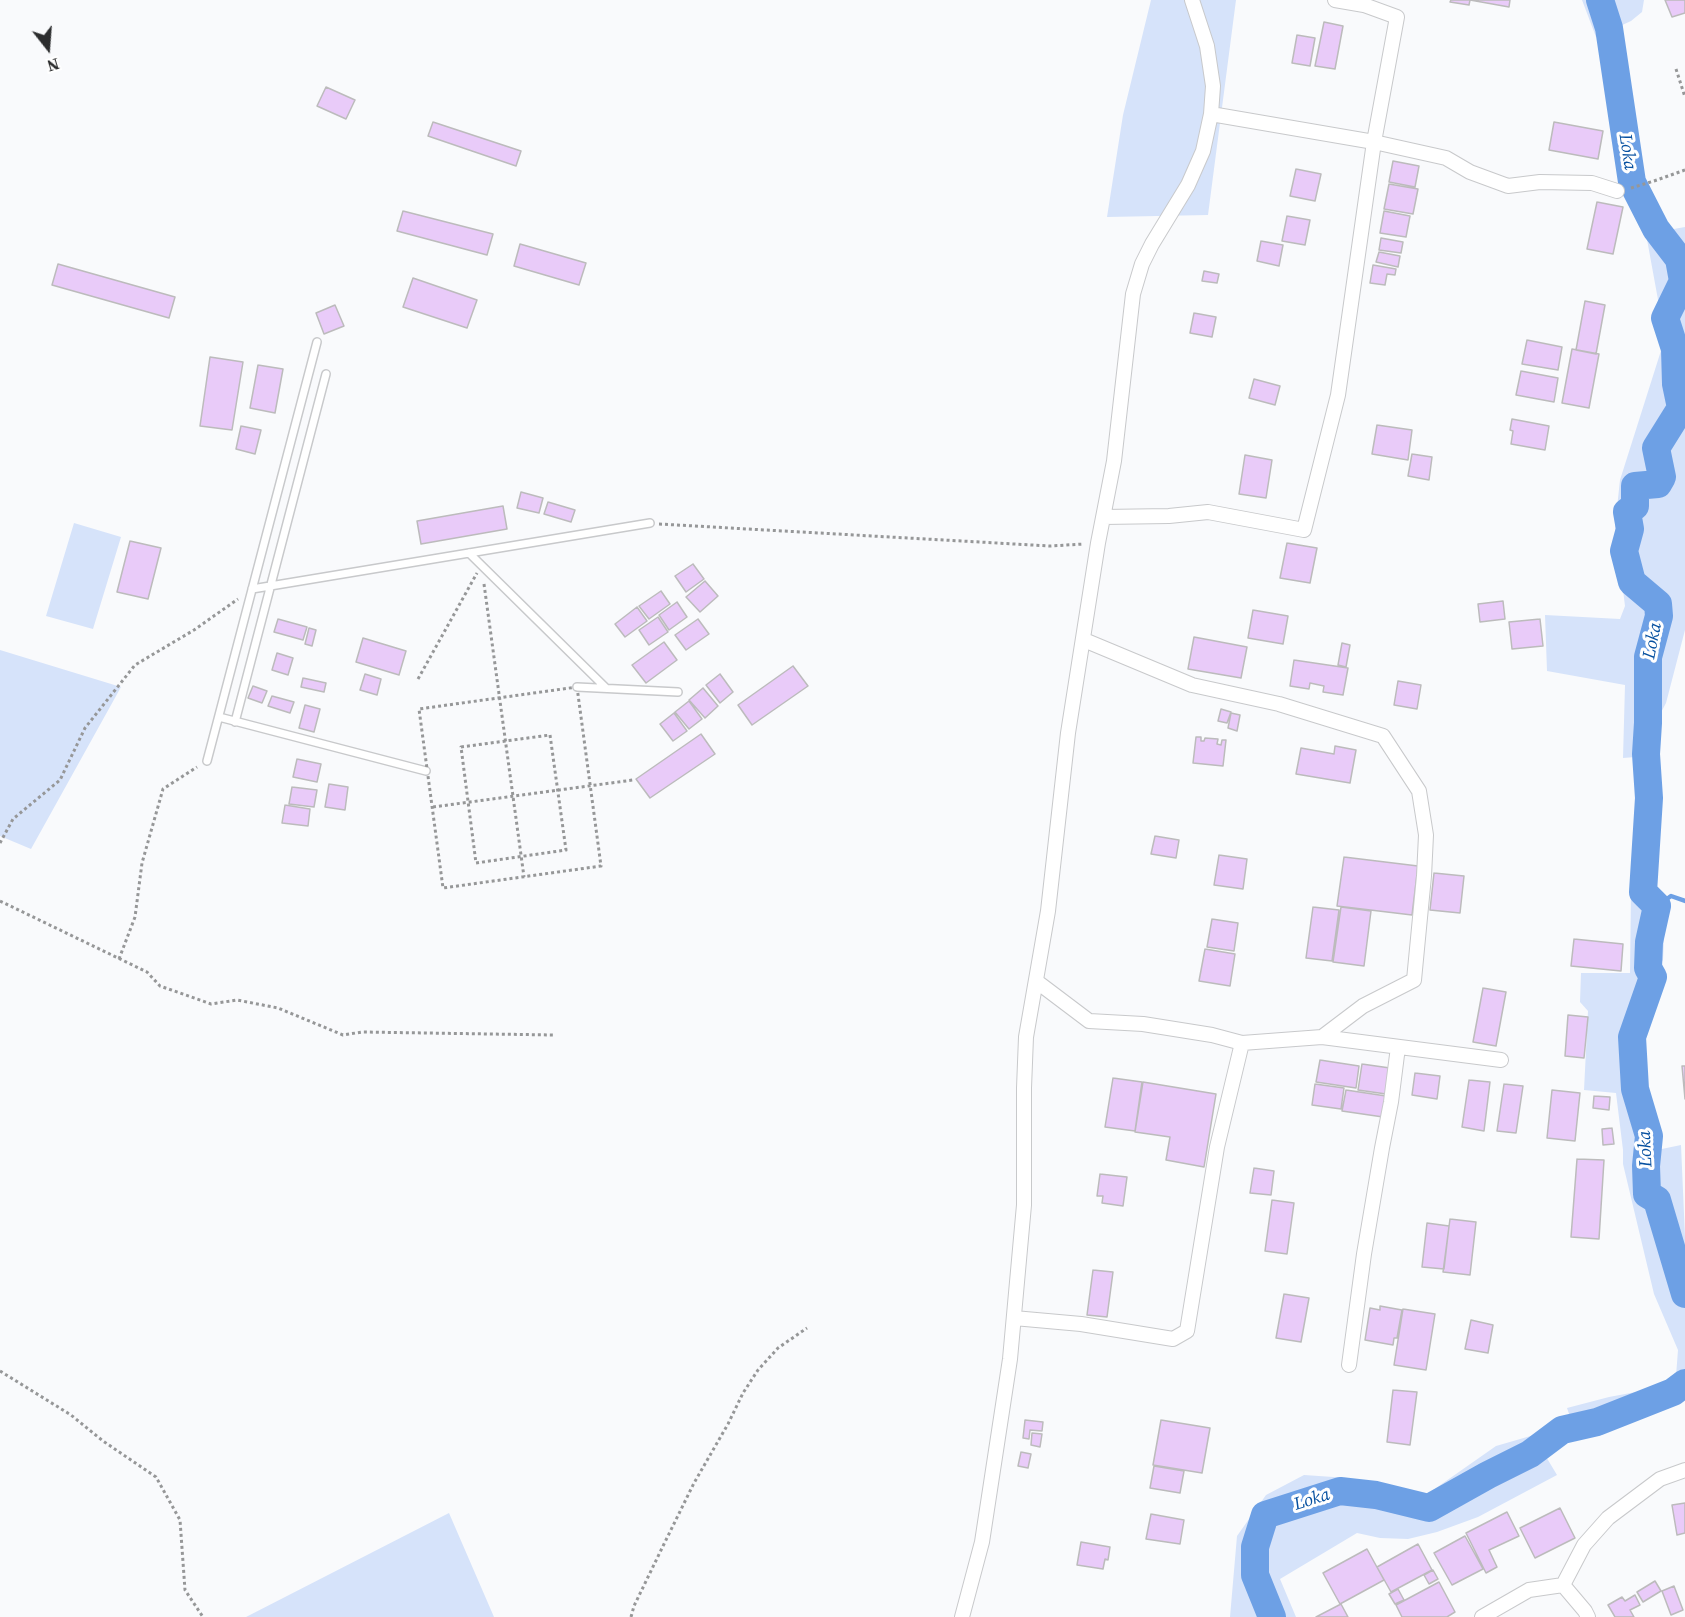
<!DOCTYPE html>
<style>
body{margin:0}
#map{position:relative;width:1685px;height:1617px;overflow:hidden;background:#f9fafc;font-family:"Source Serif 4",serif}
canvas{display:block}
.north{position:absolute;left:18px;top:18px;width:60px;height:60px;-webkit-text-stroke:4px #fff;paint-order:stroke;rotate:163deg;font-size:16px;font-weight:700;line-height:24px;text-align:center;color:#2c2d2e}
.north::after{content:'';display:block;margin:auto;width:21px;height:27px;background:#2c2d2e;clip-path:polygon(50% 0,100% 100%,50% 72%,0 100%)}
</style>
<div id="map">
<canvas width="1685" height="1617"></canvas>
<div class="north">N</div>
</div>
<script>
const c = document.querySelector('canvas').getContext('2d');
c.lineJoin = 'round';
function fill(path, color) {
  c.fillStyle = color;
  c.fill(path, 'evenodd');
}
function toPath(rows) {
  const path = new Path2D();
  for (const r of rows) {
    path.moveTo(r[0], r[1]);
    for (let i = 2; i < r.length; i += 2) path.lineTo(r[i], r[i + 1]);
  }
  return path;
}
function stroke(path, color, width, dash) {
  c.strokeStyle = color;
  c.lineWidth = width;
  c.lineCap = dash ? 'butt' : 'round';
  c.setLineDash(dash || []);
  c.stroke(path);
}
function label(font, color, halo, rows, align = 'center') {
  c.font = font + ' "Source Serif 4",serif';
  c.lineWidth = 6;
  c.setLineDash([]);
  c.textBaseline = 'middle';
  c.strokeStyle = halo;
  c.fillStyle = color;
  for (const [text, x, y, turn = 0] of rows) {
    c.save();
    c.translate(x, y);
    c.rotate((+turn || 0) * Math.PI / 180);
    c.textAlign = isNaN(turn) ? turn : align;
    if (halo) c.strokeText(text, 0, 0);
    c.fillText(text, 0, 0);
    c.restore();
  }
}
const green = toPath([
 [1151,0,1236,0,1208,215,1107,217,1123,115],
 [1582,0,1644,0,1642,12,1631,21,1596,37],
 [1685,227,1685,630,1666,703,1649,735,1648,756,1623,758,1625,685,1547,671,1545,615,1620,619,1625,606,1615,526,1620,480,1665,338,1646,234],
 [74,523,121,537,93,629,46,616],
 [0,650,121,687,31,849,0,836],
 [1663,892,1665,916,1663,960,1645,997,1647,1028,1639,1084,1657,1150,1681,1145,1685,1237,1685,1389,1681,1392,1619,1421,1577,1437,1567,1408,1609,1397,1663,1387,1676,1376,1678,1350,1654,1294,1623,1164,1623,1150,1616,1093,1584,1090,1588,1011,1580,1002,1581,973,1630,973,1631,893],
 [1534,1435,1542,1450,1557,1475,1478,1517,1437,1532,1408,1539,1380,1538,1357,1533,1280,1579,1296,1617,1230,1617,1237,1536,1266,1495,1304,1475,1348,1478,1394,1495,1426,1495,1496,1446],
 [449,1513,494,1617,246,1617]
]);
const stream = toPath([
 [1657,906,1671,896,1685,901]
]);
const river = toPath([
 [1600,0,1609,28,1632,182,1656,229,1679,259,1683,281,1665,318,1675,349,1676,384,1681,408,1656,448,1662,477,1658,484,1635,486,1635,506,1627,512,1630,529,1624,551,1632,582,1658,604,1659,616,1648,657,1648,723,1646,754,1649,798,1643,892,1657,906,1649,942,1648,968,1653,977,1632,1037,1635,1089,1649,1136,1646,1166,1647,1194,1657,1200,1685,1294],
 [1272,1617,1255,1575,1255,1547,1265,1515,1340,1491,1376,1495,1429,1508,1488,1475,1530,1454,1562,1430,1597,1422,1673,1392,1685,1383]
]);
const building = toPath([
 [1451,0,1470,0,1469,5,1450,2,1451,0],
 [1470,0,1510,0,1509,7,1470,0],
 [1665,0,1685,0,1685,13,1672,17,1665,0],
 [1324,22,1343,26,1335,69,1315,66,1324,22],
 [1297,35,1315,38,1310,66,1292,63,1297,35],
 [326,87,355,100,346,119,317,106,326,87],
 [433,122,521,151,516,166,428,136,433,122],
 [1554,122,1603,131,1598,159,1549,150,1554,122],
 [1393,161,1419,166,1415,187,1389,182,1393,161],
 [1296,169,1321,174,1315,201,1290,196,1296,169],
 [1389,184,1418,189,1413,214,1384,209,1389,184],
 [1597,202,1623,207,1613,254,1587,249,1597,202],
 [403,211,493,234,487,255,397,231,403,211],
 [1384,211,1410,216,1406,237,1380,233,1384,211],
 [1287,216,1310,220,1305,245,1282,241,1287,216],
 [1381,238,1403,242,1401,253,1379,250,1381,238],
 [1261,241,1283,245,1279,266,1257,261,1261,241],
 [520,244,586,263,579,285,514,266,520,244],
 [1379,252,1400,256,1398,267,1376,262,1379,252],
 [58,264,175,297,169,318,52,285,58,264],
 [1373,265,1396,269,1395,275,1387,274,1385,285,1370,283,1373,265],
 [1204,271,1219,274,1217,283,1202,281,1204,271],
 [413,278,477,300,467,328,403,307,413,278],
 [1585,301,1605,305,1596,354,1576,350,1585,301],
 [335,305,344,326,324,334,316,313,335,305],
 [1194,313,1216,317,1212,337,1190,333,1194,313],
 [1527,340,1562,347,1558,370,1522,364,1527,340],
 [1572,349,1599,354,1589,408,1562,403,1572,349],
 [210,357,243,362,232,430,200,426,210,357],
 [258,365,283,369,275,413,250,408,258,365],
 [1521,371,1558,378,1554,402,1516,395,1521,371],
 [1254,379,1280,386,1275,405,1249,398,1254,379],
 [1512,419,1549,426,1545,450,1511,444,1513,431,1510,430,1512,419],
 [1377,425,1412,430,1408,460,1372,454,1377,425],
 [241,426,261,430,255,454,236,449,241,426],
 [1412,454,1432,457,1429,480,1408,476,1412,454],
 [1245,455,1272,460,1266,498,1239,494,1245,455],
 [521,492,543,498,539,513,517,508,521,492],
 [548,502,575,510,571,522,544,514,548,502],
 [503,506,507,529,421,544,417,521,503,506],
 [130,541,161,548,148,599,117,592,130,541],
 [1287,543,1317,548,1310,583,1280,578,1287,543],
 [693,564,704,579,686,592,675,576,693,564],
 [705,581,718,596,700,612,686,597,705,581],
 [661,591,670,604,649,619,639,606,661,591],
 [1503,601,1505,619,1480,622,1478,604,1503,601],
 [677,602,687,617,669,630,659,615,677,602],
 [637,607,647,621,625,637,615,624,637,607],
 [1253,610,1288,616,1283,644,1248,638,1253,610],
 [658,617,668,632,649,645,639,630,658,617],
 [278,619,307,627,303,640,274,632,278,619],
 [698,619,709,634,686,650,675,635,698,619],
 [1540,619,1543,646,1512,649,1509,622,1540,619],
 [309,628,316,630,312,646,305,644,309,628],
 [1194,637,1247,647,1241,678,1188,669,1194,637],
 [363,638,406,651,399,675,356,662,363,638],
 [664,642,677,660,646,683,632,665,664,642],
 [1342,643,1350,645,1346,667,1338,665,1342,643],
 [277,653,293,658,288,675,272,670,277,653],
 [1294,660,1348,668,1343,695,1323,692,1324,686,1310,683,1309,689,1290,686,1294,660],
 [793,666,808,686,752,725,738,705,793,666],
 [365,674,381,679,377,695,360,690,365,674],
 [720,674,733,692,720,703,706,685,720,674],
 [303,678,326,683,324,692,301,687,303,678],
 [1398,681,1421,685,1417,709,1394,705,1398,681],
 [253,686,267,691,262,703,248,698,253,686],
 [703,688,718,706,705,718,689,700,703,688],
 [272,696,294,702,290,713,268,706,272,696],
 [689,701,702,719,689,729,675,712,689,701],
 [305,705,320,709,314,732,299,728,305,705],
 [1221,709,1231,712,1227,723,1218,721,1221,709],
 [674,713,687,731,673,741,660,724,674,713],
 [1231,713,1240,715,1237,731,1228,728,1231,713],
 [701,734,715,754,650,798,636,779,701,734],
 [1196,737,1201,737,1201,741,1204,741,1205,738,1218,739,1217,744,1221,745,1222,740,1226,740,1223,766,1193,763,1196,737],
 [1335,746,1356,750,1350,783,1296,774,1301,748,1334,754,1335,746],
 [297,759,321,764,317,782,293,777,297,759],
 [329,784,348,787,345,810,325,807,329,784],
 [292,787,317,790,314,807,289,804,292,787],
 [285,805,310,809,308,826,282,823,285,805],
 [1155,836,1179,840,1176,858,1151,854,1155,836],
 [1219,855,1247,859,1243,889,1214,885,1219,855],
 [1344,857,1418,866,1412,915,1337,906,1344,857],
 [1434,873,1464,876,1460,913,1430,910,1434,873],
 [1313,907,1339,910,1332,961,1306,958,1313,907],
 [1341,907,1371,911,1364,966,1333,962,1341,907],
 [1212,919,1238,923,1234,951,1207,947,1212,919],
 [1574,939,1623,944,1621,971,1571,966,1574,939],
 [1205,949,1235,954,1230,986,1199,981,1205,949],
 [1483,988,1506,992,1496,1046,1473,1042,1483,988],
 [1568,1015,1588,1017,1584,1058,1565,1056,1568,1015],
 [1320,1060,1359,1066,1356,1088,1316,1082,1320,1060],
 [1362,1064,1390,1068,1386,1094,1358,1090,1362,1064],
 [1682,1066,1685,1066,1685,1099,1682,1066],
 [1415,1073,1440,1076,1437,1099,1412,1095,1415,1073],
 [1113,1078,1142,1082,1135,1131,1105,1127,1113,1078],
 [1469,1080,1490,1082,1484,1131,1462,1127,1469,1080],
 [1143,1082,1216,1094,1204,1167,1166,1160,1170,1137,1135,1132,1143,1082],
 [1315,1084,1344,1088,1341,1109,1312,1105,1315,1084],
 [1504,1084,1523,1086,1516,1133,1497,1131,1504,1084],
 [1346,1090,1386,1096,1383,1117,1342,1111,1346,1090],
 [1552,1090,1580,1093,1575,1141,1547,1138,1552,1090],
 [1594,1096,1610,1097,1609,1110,1593,1108,1594,1096],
 [1612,1128,1614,1144,1603,1145,1602,1129,1612,1128],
 [1577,1159,1604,1160,1599,1239,1571,1237,1577,1159],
 [1254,1168,1274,1171,1271,1195,1250,1193,1254,1168],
 [1100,1174,1127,1177,1123,1206,1102,1203,1103,1196,1097,1196,1100,1174],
 [1272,1200,1294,1203,1287,1254,1265,1251,1272,1200],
 [1450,1219,1476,1222,1470,1275,1443,1272,1450,1219],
 [1427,1223,1449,1226,1444,1269,1422,1267,1427,1223],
 [1093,1270,1113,1272,1107,1317,1087,1315,1093,1270],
 [1284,1294,1309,1298,1301,1342,1276,1338,1284,1294],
 [1380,1306,1402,1310,1397,1338,1394,1338,1393,1345,1365,1340,1370,1308,1380,1310,1380,1306],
 [1403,1309,1435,1314,1426,1370,1394,1365,1403,1309],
 [1471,1320,1493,1325,1488,1353,1465,1349,1471,1320],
 [1393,1390,1417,1392,1410,1445,1387,1442,1393,1390],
 [1025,1420,1043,1422,1042,1431,1030,1430,1029,1439,1023,1438,1025,1420],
 [1161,1420,1210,1428,1202,1473,1153,1465,1161,1420],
 [1032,1433,1042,1434,1040,1447,1031,1445,1032,1433],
 [1021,1452,1031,1454,1028,1468,1018,1466,1021,1452],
 [1154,1466,1184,1471,1180,1493,1150,1488,1154,1466],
 [1685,1503,1685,1533,1677,1535,1672,1505,1685,1503],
 [1560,1508,1575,1538,1535,1558,1520,1528,1560,1508],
 [1507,1512,1519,1536,1489,1550,1497,1567,1486,1573,1466,1533,1507,1512],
 [1151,1514,1184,1520,1180,1544,1146,1539,1151,1514],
 [1465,1536,1483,1569,1452,1585,1434,1553,1465,1536],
 [1081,1542,1110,1547,1108,1560,1105,1559,1103,1569,1077,1565,1081,1542],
 [1418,1544,1432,1570,1391,1592,1377,1567,1418,1544],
 [1367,1549,1384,1580,1340,1604,1323,1573,1367,1549],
 [1433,1570,1438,1579,1429,1584,1424,1575,1433,1570],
 [1655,1581,1661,1591,1643,1602,1637,1592,1655,1581],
 [1439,1582,1455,1612,1447,1617,1402,1617,1396,1605,1439,1582],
 [1674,1586,1683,1610,1671,1615,1662,1591,1674,1586],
 [1398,1589,1404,1600,1395,1604,1389,1594,1398,1589],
 [1635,1595,1640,1605,1630,1610,1634,1617,1615,1617,1608,1605,1622,1597,1625,1601,1635,1595],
 [1341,1604,1348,1617,1316,1617,1341,1604]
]);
const path = toPath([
 [1676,69,1685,97],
 [1631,188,1654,181,1685,170],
 [659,524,1050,546,1084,544],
 [484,584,524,877],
 [418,679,477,573],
 [577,687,601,866,443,888,419,709,577,687],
 [550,735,566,850,476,863,461,747,550,735],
 [433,807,633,780],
 [0,843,13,819,60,780,85,728,135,665,194,630,238,599],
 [0,901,147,972,160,986,211,1004,237,1000,278,1008,343,1035,362,1032,554,1035],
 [119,959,135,917,142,863,163,789,197,767],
 [0,1371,71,1415,103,1441,156,1477,180,1520,185,1590,203,1617],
 [631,1617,634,1606,664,1544,694,1483,728,1424,743,1393,758,1370,778,1348,807,1328]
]);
const lane = toPath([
 [469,553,606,688],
 [252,589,650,523],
 [577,687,678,692],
 [219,717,426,771],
 [235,722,326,374],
 [207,761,317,342]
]);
const street = toPath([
 [1211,114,1374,142,1446,158,1470,172,1508,186,1540,182,1592,183,1617,191],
 [1103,517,1169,516,1208,512,1304,530,1338,395,1374,142,1397,17,1364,5,1335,0],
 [1084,640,1192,685,1279,704,1383,736,1419,791,1426,835,1424,876,1414,980,1363,1006,1322,1037],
 [1036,981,1089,1021,1143,1024,1212,1035,1242,1043,1322,1037,1501,1060],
 [1014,1318,1081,1324,1173,1339,1187,1331,1217,1147,1242,1043],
 [1349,1365,1364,1254,1382,1148,1391,1102,1398,1047],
 [1563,1585,1584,1545,1608,1518,1660,1479,1685,1470],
 [1563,1585,1585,1611,1588,1617],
 [962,1617,982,1542,1010,1359,1024,1205,1024,1088,1026,1037,1048,911,1068,733,1098,543,1114,461,1133,294,1142,264,1152,244,1188,185,1203,151,1211,114,1213,86,1207,46,1192,0],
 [1482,1617,1529,1590,1563,1585]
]);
const waterNames = [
 ["Loka",1627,152,81],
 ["Loka",1653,641,-79],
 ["Loka",1646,1149,-93],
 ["Loka",1312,1500,-18]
];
fill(green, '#d6e3fa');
stroke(stream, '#6da0e5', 4.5);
stroke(river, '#6da0e5', 28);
fill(building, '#e9cbf9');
stroke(building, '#bcbbbc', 1.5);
stroke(lane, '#c8c9cb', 10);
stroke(street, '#c8c9cb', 16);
stroke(path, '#969798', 3, [3, 3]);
stroke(lane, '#fff', 7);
stroke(street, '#fff', 14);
label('italic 18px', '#0650a0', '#fff', waterNames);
</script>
